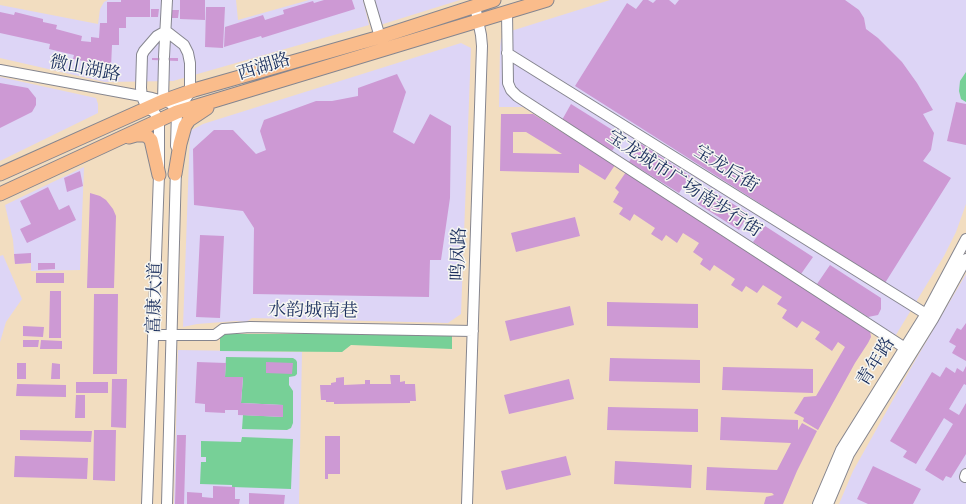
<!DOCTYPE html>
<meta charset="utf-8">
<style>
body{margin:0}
canvas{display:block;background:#f2ddc0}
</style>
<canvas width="966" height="504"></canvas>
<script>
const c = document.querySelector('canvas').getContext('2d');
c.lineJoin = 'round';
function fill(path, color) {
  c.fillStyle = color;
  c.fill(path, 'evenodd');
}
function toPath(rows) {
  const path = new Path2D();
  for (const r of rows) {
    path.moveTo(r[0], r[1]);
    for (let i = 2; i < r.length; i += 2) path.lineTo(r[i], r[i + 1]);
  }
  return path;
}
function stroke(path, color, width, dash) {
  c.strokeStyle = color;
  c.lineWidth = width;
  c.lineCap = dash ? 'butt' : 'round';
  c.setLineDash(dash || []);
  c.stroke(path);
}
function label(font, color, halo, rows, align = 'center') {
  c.font = font + ' "EB Garamond","Noto Serif SC",serif';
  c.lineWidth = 3;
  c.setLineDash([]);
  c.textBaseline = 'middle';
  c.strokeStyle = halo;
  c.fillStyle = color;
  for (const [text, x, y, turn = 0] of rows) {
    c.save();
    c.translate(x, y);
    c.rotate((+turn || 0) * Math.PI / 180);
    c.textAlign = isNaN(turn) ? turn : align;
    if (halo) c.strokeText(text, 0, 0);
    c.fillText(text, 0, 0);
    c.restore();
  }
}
const built = toPath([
 [108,0,236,0,238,20,309,0,363,0,369,25,173,81,105,82,0,58,0,5,98,24,100,9,104,2],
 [375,0,460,0,380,25],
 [610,0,966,0,966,204,956,232,944,256,891,343,534,107,499,107,500,47,501,39,511,31],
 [461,43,471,48,461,314,448,323,252,318,246,322,236,321,197,324,183,327,190,131,203,124],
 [0,77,96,98,98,104,98,113,0,161],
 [84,167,80,270,31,271,31,263,15,264,13,240,5,205],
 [3,255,22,299,6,322,0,342,0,256],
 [966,274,966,504,839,504,853,471,912,366],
 [178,350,302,352,299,504,174,504]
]);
const green = toPath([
 [966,72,966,102,961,99,959,91,960,81],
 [307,331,452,335,452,349,351,345,342,352,220,351,220,334,303,334],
 [226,357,293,358,296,360,297,362,297,374,295,376,289,377,289,385,293,391,293,423,291,428,287,430,242,429,243,415,283,417,283,405,241,403,243,378,225,377],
 [242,437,293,439,291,489,232,487,232,485,200,484,201,462,206,462,206,457,201,457,201,441,241,442]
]);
const building = toPath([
 [121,0,150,0,150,17,126,17,126,28,119,28,119,45,112,45,111,67,88,65,88,62,73,59,74,55,49,49,50,44,0,33,0,12,14,15,15,12,43,19,43,22,57,25,56,29,82,36,81,41,91,42,91,37,99,38,100,23,107,23,107,2,121,2],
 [180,0,205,0,205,20,180,19],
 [324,0,352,0,355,9,262,38,261,36,224,47,225,27,263,15,265,20,284,14,283,10,313,1,314,3],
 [643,0,648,0,653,3,656,0,669,0,675,5,679,0,845,0,859,10,864,18,866,29,878,38,902,62,917,83,933,110,923,114,934,133,931,150,923,161,951,178,885,283,575,86,627,3,636,9],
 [206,7,225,7,223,48,205,47],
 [151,9,159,9,158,17,151,17],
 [172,10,179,10,178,18,171,18],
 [152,58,178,58,178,61,152,60],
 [397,74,406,92,393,132,414,144,430,114,451,126,450,198,441,260,430,260,429,297,253,294,254,228,243,211,194,205,193,149,214,130,233,130,256,154,266,150,260,131,264,120,316,101,332,101,358,96,358,88],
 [0,83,28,88,36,98,36,105,32,112,0,128],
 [956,102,966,104,966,145,947,141],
 [571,104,622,136,612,151,562,120],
 [501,114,533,114,615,165,605,180,579,164,579,173,500,171],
 [513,132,526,132,562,154,513,153],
 [641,144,690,176,679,193,629,162],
 [80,171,83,186,67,192,64,178],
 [626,172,870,331,871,337,868,343,855,363,818,430,803,421,804,418,794,413,804,397,816,396,845,347,838,342,832,351,815,339,820,332,802,321,797,328,782,318,787,310,777,304,782,297,763,285,757,293,746,286,742,292,731,285,735,279,714,265,710,271,700,264,703,259,693,252,699,243,683,233,677,243,666,235,662,241,651,234,655,228,634,214,630,221,619,214,623,208,613,202,619,192,615,188],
 [48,187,59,210,69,205,76,220,27,243,20,229,31,224,20,201],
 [708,188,749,214,739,230,698,204],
 [90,193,100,196,106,200,113,209,116,216,114,288,87,288],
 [575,217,580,236,516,252,511,233],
 [765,226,813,257,801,274,753,242],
 [200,235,224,236,220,318,196,317],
 [31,253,31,263,15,264,14,254],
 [38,263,55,263,55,269,38,270],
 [830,265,881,298,881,309,878,315,868,317,817,284],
 [36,273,64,273,64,283,36,283],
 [50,291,61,291,61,338,49,338],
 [94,294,118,294,117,374,93,374],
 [607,302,698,304,698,328,607,326],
 [570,306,574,325,510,341,505,321],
 [966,323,966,361,952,353,956,346,949,342,957,328,961,330],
 [23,326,44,327,43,337,23,336],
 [23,340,39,340,38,347,23,347],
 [41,340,62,341,62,349,40,349],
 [610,358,700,360,700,383,609,381],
 [197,362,226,363,225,377,243,377,241,403,283,405,283,417,238,415,238,410,225,410,225,413,205,412,205,404,195,403],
 [266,362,293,363,292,374,266,373],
 [17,363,26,363,26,379,17,379],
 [52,363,60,364,60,379,51,379],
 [966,366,966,385,964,384,949,409,959,415,966,403,966,454,951,478,946,476,943,481,925,470,953,424,944,418,916,464,903,457,907,451,890,441,932,372,940,377,946,367,955,373,957,368,963,372],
 [723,367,813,369,813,393,722,390],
 [390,375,400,375,400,382,405,381,405,384,415,384,416,401,410,401,410,403,334,404,334,402,326,402,326,400,321,400,320,385,331,385,331,383,336,382,336,378,344,377,344,385,365,384,365,380,370,380,370,384,391,384],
 [112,379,127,379,126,428,111,427],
 [569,379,574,399,509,414,504,395],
 [76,382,108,382,108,393,76,393],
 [17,384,66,385,66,397,16,396],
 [76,395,85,395,85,418,75,418],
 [608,407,698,409,698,432,607,430],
 [721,417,798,420,798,430,802,423,817,431,797,471,783,504,764,504,766,497,774,495,772,493,706,490,707,467,777,470,791,443,720,440],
 [20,430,92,431,91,442,20,440],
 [94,430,116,430,115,481,93,480],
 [177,435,186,435,184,504,175,504],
 [325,436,340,436,340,474,328,474,328,479,325,479],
 [15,456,88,458,87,479,14,477],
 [566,456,571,475,506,490,501,471],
 [615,461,692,465,691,488,614,484],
 [873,466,921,489,913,504,868,504,857,499],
 [213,486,235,487,235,499,240,499,239,504,187,504,187,492,202,493,202,497,213,498],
 [249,493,285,495,284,504,249,504]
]);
const minor = toPath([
 [369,0,380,37],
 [507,12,508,83,511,90,517,96,905,348],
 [507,53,926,314],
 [164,57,167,0],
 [0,70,152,98,170,103,175,108,177,112,176,146],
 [163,101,164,61],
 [153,335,215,335,223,329,250,327,473,331],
 [965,477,966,474],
 [147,504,159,175,159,120,154,112,147,108,142,97,141,88,142,55,144,51,157,36,166,31,184,45,188,53,190,63,190,92,177,112],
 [167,504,176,168],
 [467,504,482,46,481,35,475,6],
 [818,504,841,450,926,314,966,239],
 [828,504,849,454,933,319,966,259]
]);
const major = toPath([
 [129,137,136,135,143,135,147,136,151,140,159,175],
 [0,174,163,101,194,90,380,37,494,0],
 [175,174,180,144,185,126,189,120,207,108],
 [0,194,177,112,547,0]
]);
const streetNames = [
 ["西湖路",264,67,-17],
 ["微山湖路",85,69,11],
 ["宝龙后街",726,169,32],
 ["宝龙城市广场南步行街",684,184,33],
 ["鸣凤路",459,254,-88],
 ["富康大道",155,298,-88],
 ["水韵城南巷",313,311,1],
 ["青年路",876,362,-58]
];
fill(built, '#ddd5f6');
fill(green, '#77d097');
fill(building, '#cd99d4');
stroke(minor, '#86868f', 12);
stroke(major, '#86868f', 15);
stroke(minor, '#fff', 10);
stroke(major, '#fabc8b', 13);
label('18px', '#1b2f5e', '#f6f6f2', streetNames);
</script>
